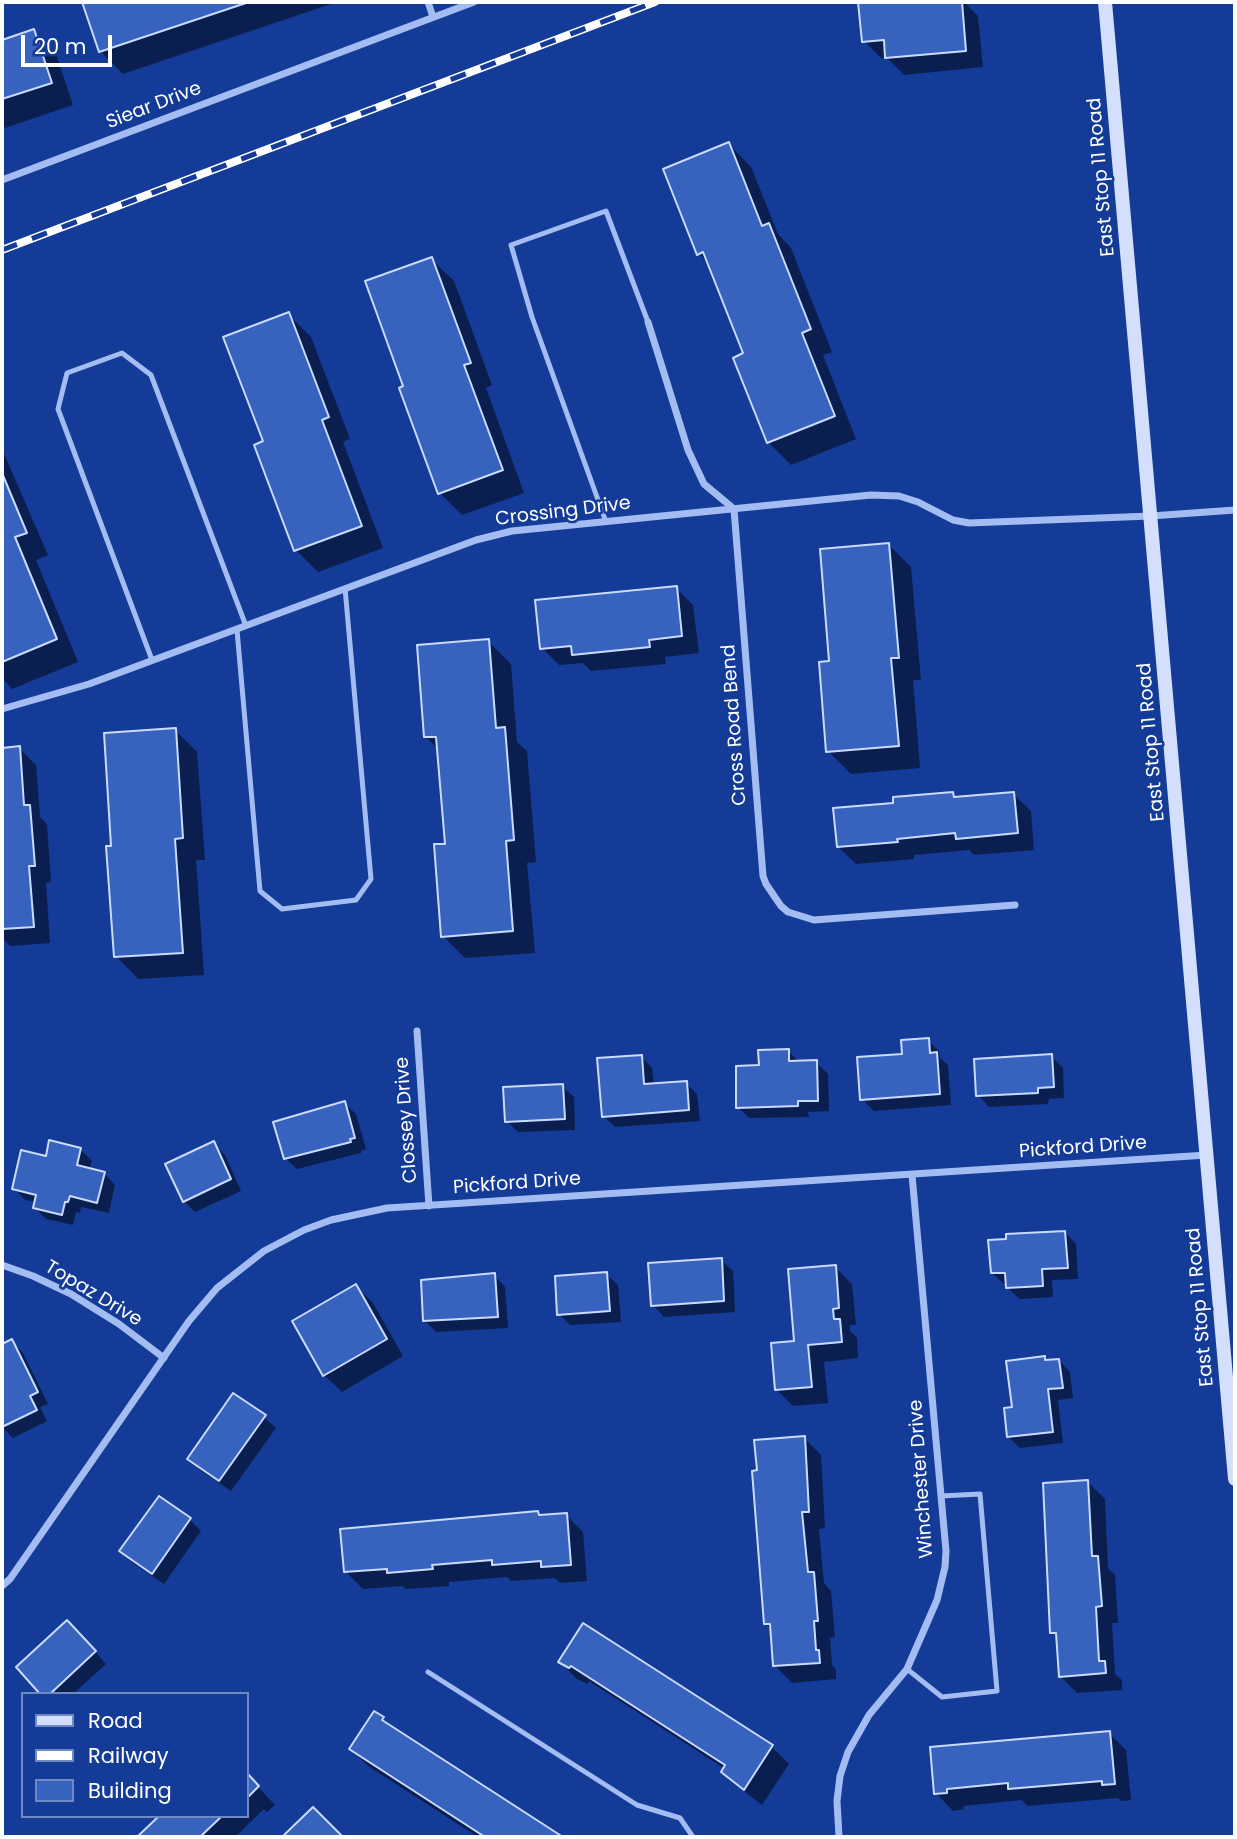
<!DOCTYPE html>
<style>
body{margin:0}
#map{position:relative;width:1237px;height:1839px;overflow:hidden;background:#133b97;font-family:Poppins,sans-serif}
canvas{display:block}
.frame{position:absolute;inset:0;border:4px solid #fff;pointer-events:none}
.legend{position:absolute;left:21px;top:1692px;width:228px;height:126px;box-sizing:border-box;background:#133b97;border:2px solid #7189c1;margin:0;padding:9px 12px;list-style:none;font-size:21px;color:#fff}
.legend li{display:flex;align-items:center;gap:14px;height:35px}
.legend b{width:35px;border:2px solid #7189c1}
.scale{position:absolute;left:21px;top:35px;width:91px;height:32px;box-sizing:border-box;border:4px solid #fff;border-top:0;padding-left:9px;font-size:21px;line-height:24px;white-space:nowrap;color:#fff;-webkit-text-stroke:5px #133b97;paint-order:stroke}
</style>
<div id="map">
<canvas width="1237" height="1839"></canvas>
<div class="frame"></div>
<ul class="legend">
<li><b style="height:9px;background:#d3dffd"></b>Road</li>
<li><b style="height:9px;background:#fff"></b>Railway</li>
<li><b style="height:19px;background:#3762bd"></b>Building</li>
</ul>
<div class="scale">20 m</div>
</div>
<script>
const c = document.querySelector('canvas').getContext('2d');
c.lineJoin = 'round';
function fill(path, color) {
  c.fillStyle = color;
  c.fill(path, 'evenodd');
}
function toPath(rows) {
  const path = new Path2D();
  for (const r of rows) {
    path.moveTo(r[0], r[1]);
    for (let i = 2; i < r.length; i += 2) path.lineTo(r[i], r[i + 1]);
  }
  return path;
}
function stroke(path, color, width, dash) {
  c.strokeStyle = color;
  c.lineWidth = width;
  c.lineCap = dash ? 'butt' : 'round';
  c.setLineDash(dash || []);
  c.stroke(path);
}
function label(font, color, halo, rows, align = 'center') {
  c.font = font + ' Poppins,sans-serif';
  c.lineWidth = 5;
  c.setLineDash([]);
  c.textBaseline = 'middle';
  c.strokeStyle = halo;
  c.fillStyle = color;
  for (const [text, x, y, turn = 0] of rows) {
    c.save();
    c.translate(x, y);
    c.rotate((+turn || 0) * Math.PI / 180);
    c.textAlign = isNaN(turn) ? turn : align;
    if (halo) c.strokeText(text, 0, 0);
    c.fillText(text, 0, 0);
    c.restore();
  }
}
const shadow = toPath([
 [84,2,337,2,123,74,100,51],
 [860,2,964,2,978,16,983,67,904,75,887,58,881,58,864,41],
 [33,31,56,54,73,105,2,129,2,42],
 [729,144,751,167,778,234,791,248,832,352,823,355,856,439,791,465,768,442,745,354,709,264,699,254],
 [431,259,454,281,492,385,486,388,524,493,462,515,440,493,406,387],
 [288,314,311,337,350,439,343,442,383,548,318,572,296,550,265,442],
 [2,449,48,555,36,560,78,662,12,689,2,678],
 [889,545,911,567,921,680,913,680,920,768,851,774,828,751,831,663],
 [676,588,693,605,699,653,665,657,666,664,591,671,583,663,559,665,542,648],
 [488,641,511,664,517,742,527,751,536,862,527,863,535,953,465,958,443,936,447,845,438,749,426,737],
 [175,730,197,752,205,860,196,860,204,975,138,979,116,956,113,847],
 [19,748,36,765,40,817,47,824,51,882,46,883,50,943,10,946,2,938,2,749],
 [953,793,958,798,1013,794,1031,811,1034,850,974,855,969,850,914,855,914,859,856,864,838,847,895,804],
 [928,1040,939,1051,940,1058,948,1065,951,1105,874,1111,862,1099,904,1055],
 [788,1051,800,1063,816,1062,828,1074,829,1111,808,1112,809,1117,749,1118,738,1107,761,1067],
 [641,1056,652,1068,654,1085,686,1083,697,1094,700,1121,615,1127,603,1116],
 [1051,1056,1063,1068,1064,1098,1049,1099,1048,1104,989,1107,978,1095],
 [562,1086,574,1097,575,1130,518,1132,507,1121],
 [344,1103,356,1114,366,1149,361,1151,361,1153,297,1169,285,1158],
 [213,1143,225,1155,241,1191,195,1212,184,1201],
 [80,1149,92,1161,89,1170,104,1173,115,1185,109,1213,81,1207,80,1213,76,1212,73,1225,46,1219,35,1208,36,1202,25,1200,14,1188,47,1158],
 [1065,1232,1076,1244,1078,1279,1052,1280,1053,1297,1020,1299,1008,1288,1008,1284,1004,1284,992,1273],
 [721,1260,733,1271,735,1312,664,1317,653,1305],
 [835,1267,852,1284,856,1325,850,1325,850,1331,857,1338,858,1358,824,1362,828,1403,793,1406,776,1389,795,1343],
 [606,1274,618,1285,621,1322,570,1325,559,1314],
 [494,1275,505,1287,508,1328,436,1332,425,1321],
 [356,1286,373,1303,403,1356,342,1392,324,1375],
 [12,1341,23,1353,48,1404,40,1407,47,1421,13,1438,2,1427,2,1346],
 [1044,1358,1048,1362,1059,1360,1070,1372,1073,1398,1058,1400,1063,1443,1020,1448,1008,1437,1014,1409],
 [264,1417,276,1428,231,1491,200,1470,189,1459],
 [804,1438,821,1455,825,1528,819,1529,824,1583,831,1591,835,1637,830,1638,832,1665,836,1669,836,1679,792,1683,775,1666,773,1631,766,1624,759,1472],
 [1088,1482,1105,1499,1108,1568,1115,1575,1118,1623,1112,1623,1115,1674,1122,1680,1122,1690,1077,1693,1060,1676,1058,1638,1052,1632],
 [160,1499,190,1520,201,1531,164,1584,133,1563,122,1551],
 [537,1513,542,1517,566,1515,583,1532,587,1581,560,1583,555,1578,511,1581,507,1577,449,1582,449,1586,406,1589,402,1586,363,1589,346,1572],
 [79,1633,106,1664,73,1694,43,1694],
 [560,1662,772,1747,789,1764,762,1805,740,1788,723,1771,725,1769,589,1681,587,1684,577,1679],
 [383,1719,393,1729,559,1837,478,1837,368,1766,351,1749],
 [1109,1733,1126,1750,1131,1800,1121,1801,1118,1798,1027,1806,1022,1800,963,1806,964,1809,953,1811,936,1793,932,1749],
 [247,1775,275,1805,267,1812,264,1809,235,1837,139,1837,161,1816,247,1816]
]);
const building = toPath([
 [82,2,249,2,99,52,82,2],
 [858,2,962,2,966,51,885,58,884,40,862,42,858,2],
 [34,29,52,83,2,99,2,40,34,29],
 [729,142,762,226,769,223,811,329,802,333,835,416,767,443,733,358,743,353,703,252,697,255,663,169,729,142],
 [432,257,471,363,464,365,503,470,438,494,399,388,403,386,365,281,432,257],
 [289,312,329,417,322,420,362,526,294,551,254,445,263,441,223,337,289,312],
 [2,473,27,533,15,537,57,639,2,662,2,473],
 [889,543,899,658,891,658,899,746,826,752,819,662,829,661,820,549,889,543],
 [677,586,682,636,649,640,650,647,572,655,571,646,540,649,535,600,677,586],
 [489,639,496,728,505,727,514,840,506,841,513,931,441,937,434,844,445,844,436,737,424,737,417,645,489,639],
 [176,728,183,838,175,839,183,953,114,957,106,846,111,846,104,733,176,728],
 [20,746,24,805,30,805,35,866,29,866,34,927,2,929,2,748,20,746],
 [953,792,954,797,1014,792,1018,833,956,839,955,833,897,839,898,842,837,847,833,808,893,803,893,797,953,792],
 [929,1038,930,1053,937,1052,940,1094,860,1100,857,1057,902,1054,901,1040,929,1038],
 [789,1049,789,1061,817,1060,818,1101,798,1101,798,1106,736,1108,736,1066,759,1065,758,1050,789,1049],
 [1052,1054,1054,1087,1038,1088,1038,1093,976,1096,974,1059,1052,1054],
 [642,1055,644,1084,687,1081,689,1110,602,1117,597,1058,642,1055],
 [563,1084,565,1119,505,1122,503,1087,563,1084],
 [345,1101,355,1138,350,1139,351,1142,284,1159,273,1122,345,1101],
 [49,1140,81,1148,77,1165,105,1172,97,1203,70,1196,68,1202,65,1202,62,1215,33,1208,36,1195,12,1189,21,1150,46,1156,49,1140],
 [214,1141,231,1179,183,1202,165,1164,214,1141],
 [1065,1231,1068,1268,1042,1269,1043,1286,1006,1288,1005,1273,991,1273,988,1240,1006,1239,1006,1234,1065,1231],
 [722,1258,724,1301,651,1306,648,1263,722,1258],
 [836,1265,839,1308,833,1309,834,1319,840,1319,842,1342,808,1345,812,1387,775,1390,771,1343,794,1341,788,1269,836,1265],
 [607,1272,610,1311,557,1315,555,1276,607,1272],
 [495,1273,498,1317,423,1321,421,1280,495,1273],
 [356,1284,387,1339,323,1376,292,1321,356,1284],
 [12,1339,38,1392,30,1396,37,1410,2,1427,2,1344,12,1339],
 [1045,1356,1045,1360,1059,1359,1063,1388,1048,1389,1053,1432,1007,1437,1004,1408,1012,1407,1006,1361,1045,1356],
 [233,1393,266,1415,219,1481,187,1459,233,1393],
 [805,1436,809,1512,802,1512,808,1572,814,1572,818,1621,814,1621,816,1650,819,1650,820,1663,773,1666,770,1624,764,1624,752,1471,757,1470,754,1440,805,1436],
 [1088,1480,1092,1556,1098,1556,1102,1606,1096,1607,1099,1661,1105,1661,1106,1673,1059,1677,1056,1633,1050,1633,1043,1483,1088,1480],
 [159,1496,191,1518,152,1574,119,1551,159,1496],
 [538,1511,539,1515,567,1513,571,1565,541,1567,541,1561,492,1565,492,1560,432,1565,433,1569,387,1573,387,1569,344,1572,340,1529,538,1511],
 [67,1620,96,1651,50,1694,40,1694,16,1667,67,1620],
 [583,1623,773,1745,744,1790,721,1772,725,1765,571,1666,569,1668,558,1662,583,1623],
 [374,1711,384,1717,382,1720,563,1837,485,1837,349,1749,374,1711],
 [1110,1731,1115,1784,1102,1785,1102,1781,1008,1789,1008,1783,947,1789,947,1793,934,1794,930,1747,1110,1731],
 [247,1773,259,1786,249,1796,247,1794,247,1773],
 [313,1807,343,1837,282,1837,313,1807],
 [159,1816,222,1816,200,1837,137,1837,159,1816]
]);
const service = toPath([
 [606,522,532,317,511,245,606,211,648,322],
 [237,630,260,891,282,909,356,900,371,879,345,588],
 [152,660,58,409,67,373,122,353,151,375,246,626],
 [907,1669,942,1697,997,1691,980,1494,941,1496],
 [428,1672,637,1805,680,1818,693,1837]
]);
const minor = toPath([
 [428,2,433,17],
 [2,180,474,2],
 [648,322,688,450,704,484,734,509,763,876,766,884,781,906,788,912,814,920,1015,905],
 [2,709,89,684,476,540,512,531,871,495,899,496,918,502,953,520,969,523,1151,516,1235,510],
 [417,1031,429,1206],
 [2,1265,33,1276,71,1294,119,1324,164,1358],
 [2,1586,10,1579,189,1321,217,1288,264,1251,304,1230,331,1220,387,1208,1207,1155],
 [839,1837,837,1801,840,1776,848,1752,869,1715,907,1669,937,1600,945,1567,946,1551,912,1175]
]);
const secondary = toPath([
 [1105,2,1235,1479]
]);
const rail = toPath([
 [2,250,655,2]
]);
const streetNames = [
 ["Siear Drive",154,106,-21],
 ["East Stop 11 Road",1102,177,-95],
 ["Crossing Drive",563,512,-7],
 ["Cross Road Bend",735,725,-94],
 ["East Stop 11 Road",1152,742,-95],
 ["Clossey Drive",407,1120,-94],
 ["Pickford Drive",1083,1148,-4],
 ["Pickford Drive",517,1184,-4],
 ["Topaz Drive",93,1294,31],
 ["East Stop 11 Road",1201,1307,-95],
 ["Winchester Drive",922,1479,-94]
];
fill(shadow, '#0007');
fill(building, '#3762bd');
stroke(building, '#cbdbfd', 2);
stroke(service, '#a3bdf3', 5);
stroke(minor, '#a3bdf3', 7);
stroke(secondary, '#d3dffd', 14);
stroke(rail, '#fff', 8);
stroke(rail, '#133b97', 5, [16]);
label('19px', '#fff', '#133b97', streetNames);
</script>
